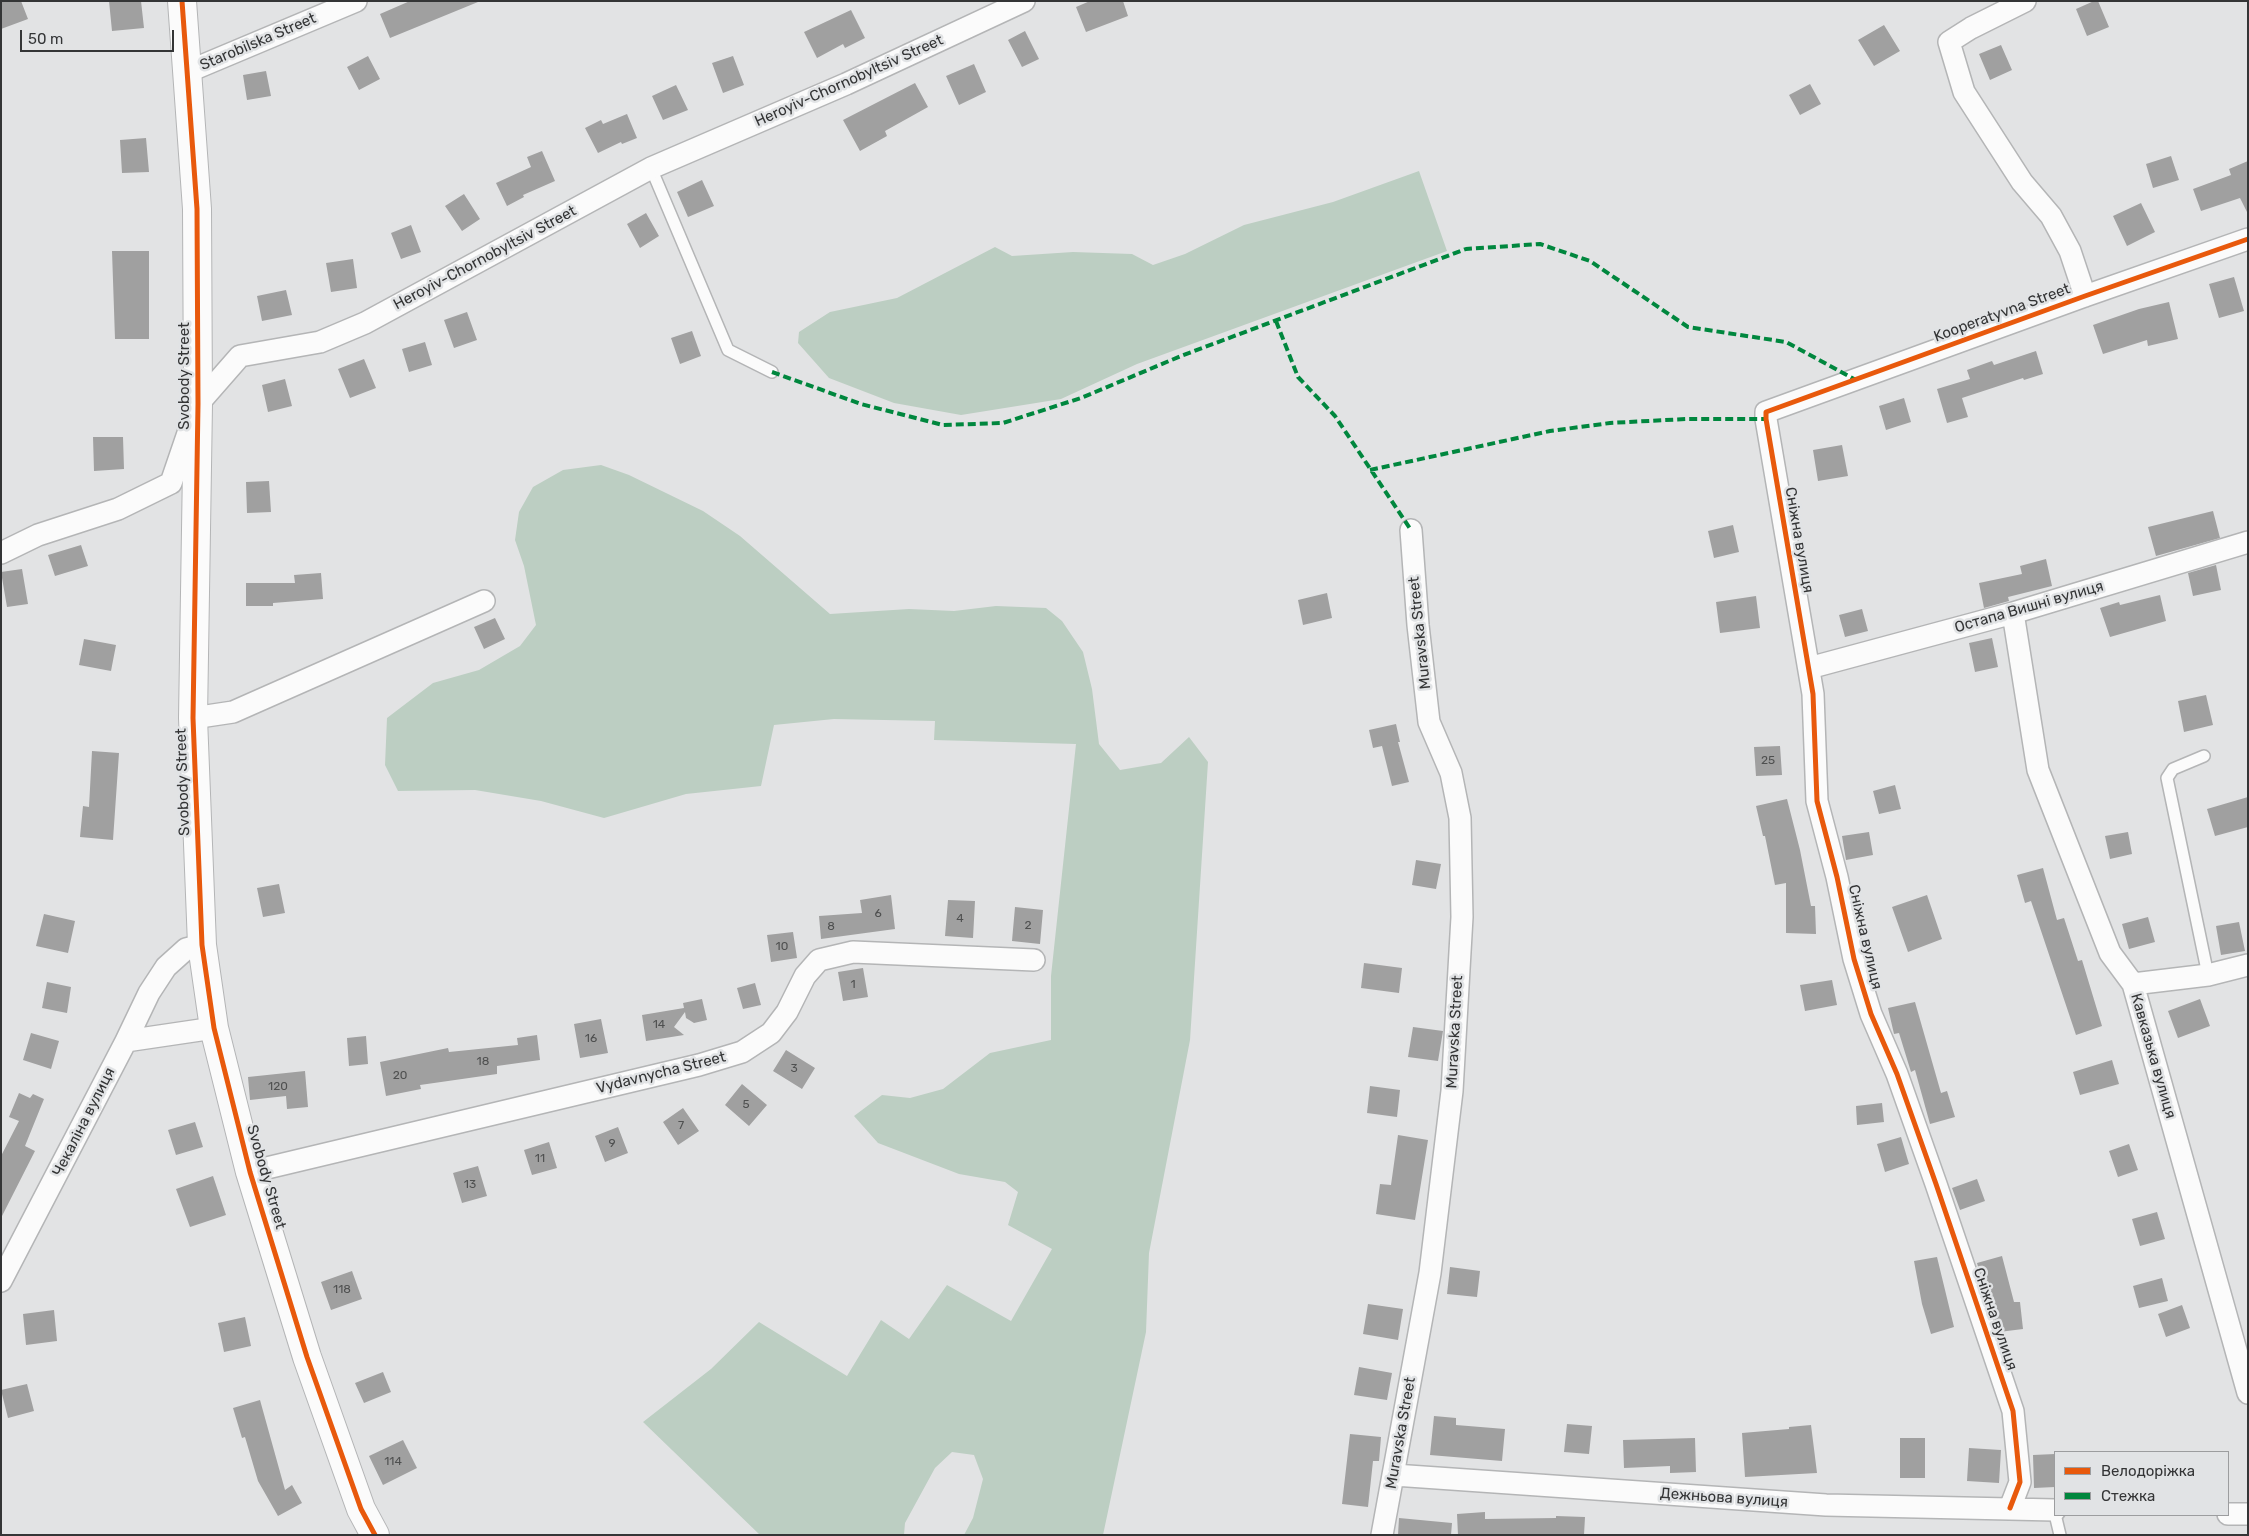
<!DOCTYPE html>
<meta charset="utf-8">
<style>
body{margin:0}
#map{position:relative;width:2249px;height:1536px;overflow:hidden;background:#e2e3e4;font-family:Rubik,sans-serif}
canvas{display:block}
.frame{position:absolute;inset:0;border:2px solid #343536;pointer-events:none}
.legend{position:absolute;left:2054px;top:1451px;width:175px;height:65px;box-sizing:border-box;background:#e1e3e5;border:1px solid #9c9d9f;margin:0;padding:6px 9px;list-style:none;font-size:15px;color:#343536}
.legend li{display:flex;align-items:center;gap:10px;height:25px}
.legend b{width:25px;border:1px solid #9c9d9f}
.scale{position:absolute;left:20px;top:30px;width:154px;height:22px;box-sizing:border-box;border:2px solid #343536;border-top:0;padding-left:6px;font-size:15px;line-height:18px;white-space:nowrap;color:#343536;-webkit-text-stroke:4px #e1e3e5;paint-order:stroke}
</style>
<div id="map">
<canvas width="2249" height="1536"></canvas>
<div class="frame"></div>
<ul class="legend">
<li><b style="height:6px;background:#e8590c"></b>Велодоріжка</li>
<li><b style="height:6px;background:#00873e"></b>Стежка</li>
</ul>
<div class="scale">50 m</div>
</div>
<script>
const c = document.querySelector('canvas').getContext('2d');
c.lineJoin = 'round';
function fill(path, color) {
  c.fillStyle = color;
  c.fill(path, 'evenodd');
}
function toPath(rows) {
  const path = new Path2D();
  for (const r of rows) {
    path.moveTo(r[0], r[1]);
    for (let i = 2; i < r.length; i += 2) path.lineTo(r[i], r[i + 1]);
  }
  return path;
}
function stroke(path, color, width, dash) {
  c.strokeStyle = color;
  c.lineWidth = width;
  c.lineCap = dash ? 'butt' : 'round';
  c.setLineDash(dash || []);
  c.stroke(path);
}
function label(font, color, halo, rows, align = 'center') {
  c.font = font + ' Rubik,sans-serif';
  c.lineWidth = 5;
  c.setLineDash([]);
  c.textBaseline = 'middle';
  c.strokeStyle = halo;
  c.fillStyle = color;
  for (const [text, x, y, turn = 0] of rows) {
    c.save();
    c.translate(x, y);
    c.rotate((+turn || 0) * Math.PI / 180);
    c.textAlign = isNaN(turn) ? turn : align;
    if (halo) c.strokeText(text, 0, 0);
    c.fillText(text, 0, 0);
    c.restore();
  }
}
const green = toPath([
 [1419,171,1447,251,1137,364,1061,399,961,415,894,403,829,378,798,343,799,332,830,312,897,298,995,247,1012,256,1073,252,1132,254,1153,265,1185,254,1244,225,1333,202],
 [601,465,629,475,703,511,740,536,830,614,909,609,954,611,996,606,1046,608,1062,621,1083,652,1092,689,1099,744,1120,770,1161,763,1189,737,1208,762,1190,1040,1149,1253,1146,1332,1103,1535,964,1535,973,1518,983,1479,974,1455,952,1452,935,1468,905,1523,904,1535,760,1535,643,1422,711,1369,759,1322,847,1376,881,1320,909,1339,947,1285,1011,1321,1052,1249,1008,1225,1018,1192,1005,1182,959,1174,878,1143,854,1116,882,1095,910,1098,943,1089,990,1053,1051,1040,1051,976,1076,744,934,740,935,721,834,719,774,725,761,786,686,794,604,818,541,801,475,790,398,791,385,765,387,718,433,683,479,670,520,646,536,625,524,566,515,540,519,512,533,487,563,470]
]);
const building = toPath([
 [1,1,21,1,28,19,1,29],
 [109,1,141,1,144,28,112,31],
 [410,1,478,1,478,2,390,38,380,14],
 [1090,1,1123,1,1128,16,1086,32,1076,7],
 [2094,1,2098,1,2109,27,2087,36,2076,9],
 [851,10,865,38,845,48,843,44,817,58,804,32],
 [1884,25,1900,51,1874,66,1858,40],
 [1025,31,1039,59,1022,67,1008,40],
 [2001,45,2012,70,1990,80,1979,54],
 [368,56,380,79,359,90,347,67],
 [733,56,744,85,723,93,712,63],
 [974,64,986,92,959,105,946,76],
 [266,71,271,96,247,100,243,75],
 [915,83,928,107,885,131,887,136,860,151,843,120],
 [1810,84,1821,104,1800,115,1789,95],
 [676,85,688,110,663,120,652,96],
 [627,114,637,138,622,144,621,142,598,153,585,128,601,120,603,124],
 [146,138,149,172,122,173,120,140],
 [542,151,555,181,523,195,524,197,507,206,496,183,531,167,527,157],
 [2171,156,2179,180,2153,188,2146,164],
 [2248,161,2248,214,2240,198,2201,211,2193,189,2231,175,2229,169],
 [702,180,714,206,688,217,677,192],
 [464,194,480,219,462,231,445,206],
 [2141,203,2155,232,2127,246,2113,216],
 [646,213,659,236,640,248,627,224],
 [411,225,421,252,401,259,391,233],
 [112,251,149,251,149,339,115,339],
 [353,259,357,288,331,292,326,263],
 [2234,277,2244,311,2219,318,2209,284],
 [286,290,292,315,262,321,257,296],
 [2169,302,2178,339,2148,346,2147,340,2103,354,2093,325,2139,309],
 [467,312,477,340,454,348,444,320],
 [692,331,701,356,680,364,671,338],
 [425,342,432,365,409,372,402,349],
 [2036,351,2043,374,2024,380,2023,378,1962,398,1968,417,1947,423,1937,389,1970,379,1967,370,1992,361,1994,365],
 [364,359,376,388,350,398,338,369],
 [285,379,292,406,268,412,262,385],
 [1904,398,1911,422,1886,430,1879,406],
 [93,437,123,437,124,469,94,471],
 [1842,445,1848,476,1818,481,1813,450],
 [269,481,271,512,247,513,246,482],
 [2213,511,2220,538,2156,556,2148,527],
 [1733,525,1739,552,1714,558,1708,531],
 [81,545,88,566,55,576,48,555],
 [2046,559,2052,586,2008,597,2009,601,1984,608,1979,583,2022,574,2020,566],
 [2216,565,2221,590,2193,596,2188,573],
 [22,569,28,604,7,607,1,572],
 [321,573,323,599,273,603,273,606,246,606,246,583,295,583,294,575],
 [1327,593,1332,618,1303,625,1298,600],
 [2160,595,2166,621,2110,637,2100,608,2119,602,2120,605],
 [1756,596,1760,628,1720,633,1716,602],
 [1862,609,1868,631,1845,637,1839,615],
 [495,618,505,639,484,649,474,627],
 [1992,638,1998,667,1975,672,1969,643],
 [84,639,116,645,111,671,79,665],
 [2206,695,2213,725,2184,732,2178,701],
 [1396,724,1400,742,1398,742,1409,782,1392,786,1382,746,1373,748,1369,730],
 [1780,746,1782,775,1756,776,1754,747],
 [92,751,119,753,113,840,80,837,83,806,89,807],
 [1895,785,1901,809,1879,814,1873,791],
 [2248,797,2248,827,2215,836,2207,809],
 [1787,799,1800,850,1811,906,1815,906,1816,934,1786,933,1786,883,1775,885,1765,836,1763,836,1756,806],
 [1869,832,1873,855,1846,860,1842,836],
 [2128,832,2132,854,2110,859,2105,836],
 [1416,860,1441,864,1436,889,1412,885],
 [2043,868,2057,920,2064,918,2078,961,2082,960,2102,1026,2076,1035,2031,901,2025,903,2017,875],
 [279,884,285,913,263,917,257,888],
 [891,895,895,929,821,939,819,916,862,913,860,900],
 [1927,895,1942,939,1908,952,1892,907],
 [948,900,975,901,973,938,945,936],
 [1015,907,1043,910,1040,944,1012,941],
 [44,914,75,921,68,953,36,946],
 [2148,917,2155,942,2129,949,2122,924],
 [2239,922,2245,951,2221,955,2216,926],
 [793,932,797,958,771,962,767,935],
 [1364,963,1402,968,1399,993,1361,988],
 [863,968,868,997,843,1001,838,972],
 [1832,980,1837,1005,1805,1011,1800,985],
 [47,982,71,987,67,1013,42,1008],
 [755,983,761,1005,743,1009,737,988],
 [702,999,707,1020,694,1023,686,1018,685,1012,674,1027,684,1035,646,1041,642,1015,684,1008,683,1003],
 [2200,999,2210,1026,2178,1038,2168,1011],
 [1915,1002,1941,1093,1947,1091,1955,1117,1930,1124,1915,1070,1911,1072,1899,1033,1894,1034,1888,1008],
 [601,1019,608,1053,580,1058,574,1024],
 [1413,1027,1443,1031,1438,1061,1408,1057],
 [31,1033,59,1041,51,1069,23,1060],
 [537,1035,540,1060,497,1066,497,1074,420,1085,421,1089,386,1096,380,1062,448,1048,449,1052,518,1045,517,1038],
 [366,1036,368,1064,349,1066,347,1038],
 [786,1050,815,1068,802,1089,773,1071],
 [2112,1060,2119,1084,2080,1095,2073,1072],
 [305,1071,308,1107,287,1109,286,1096,250,1100,248,1077],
 [742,1084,767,1105,749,1126,725,1105],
 [1370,1086,1400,1090,1397,1117,1367,1113],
 [19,1093,30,1098,33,1094,44,1099,25,1146,35,1151,1,1218,1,1156,19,1121,9,1117],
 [1882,1103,1884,1122,1857,1125,1856,1106],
 [683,1108,699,1131,678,1145,663,1122],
 [195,1122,203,1147,176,1155,168,1130],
 [618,1127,628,1153,605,1162,595,1136],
 [1398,1135,1428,1140,1415,1220,1376,1214,1380,1184,1391,1185],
 [1901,1137,1909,1164,1885,1172,1877,1144],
 [549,1142,557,1168,532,1175,524,1150],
 [2129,1144,2138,1170,2118,1177,2109,1151],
 [478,1166,487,1196,462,1203,453,1173],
 [213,1176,226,1215,190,1227,176,1189],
 [1977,1179,1985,1201,1960,1210,1952,1188],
 [2157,1212,2165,1239,2140,1246,2132,1219],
 [2002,1256,2014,1302,2020,1302,2023,1329,1999,1332,1993,1314,1990,1286,1984,1288,1980,1274,1977,1263],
 [1937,1257,1954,1327,1931,1334,1922,1304,1914,1261],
 [1450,1267,1480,1271,1477,1297,1447,1294],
 [352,1271,362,1299,331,1310,321,1282],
 [2162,1278,2168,1301,2139,1308,2133,1286],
 [1368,1304,1403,1309,1398,1340,1363,1334],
 [2182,1305,2190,1328,2166,1337,2158,1314],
 [54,1310,57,1341,26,1345,23,1314],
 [245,1317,251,1346,224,1352,218,1323],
 [1359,1367,1392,1373,1387,1400,1354,1395],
 [383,1372,391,1392,364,1403,355,1383],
 [27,1384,34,1411,8,1418,1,1390],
 [260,1400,285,1490,292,1485,302,1503,278,1516,258,1481,245,1437,242,1438,233,1408],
 [1434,1416,1456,1418,1456,1425,1505,1429,1502,1461,1430,1455],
 [1567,1424,1592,1426,1589,1454,1564,1452],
 [1811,1425,1817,1473,1745,1477,1742,1433,1789,1429,1789,1427],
 [1350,1434,1381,1437,1379,1461,1373,1461,1368,1507,1342,1504],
 [1695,1438,1696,1472,1670,1473,1670,1466,1624,1468,1623,1440],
 [1900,1438,1925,1438,1925,1478,1900,1478],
 [403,1440,417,1468,383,1485,369,1456],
 [1969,1448,2001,1450,1999,1483,1967,1481],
 [2055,1454,2055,1487,2034,1488,2033,1455],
 [1485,1512,1485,1519,1556,1518,1556,1516,1585,1517,1584,1535,1458,1535,1457,1514],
 [1399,1518,1452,1523,1451,1535,1398,1535]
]);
const lane = toPath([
 [651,168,728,350,772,372],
 [2204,756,2173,769,2167,778,2208,975],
 [2054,1510,2060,1535]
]);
const street = toPath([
 [2025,1,1971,28,1949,42,1964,92,2022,182,2051,216,2070,251,2085,296],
 [187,72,356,1],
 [1,553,38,535,118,509,171,483,198,404,240,356,320,342,365,323,651,168,846,84,1024,1],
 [2013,613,2038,770,2110,953,2133,984,2248,1393],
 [1809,668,2013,613,2248,542],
 [193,718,233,712,484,601],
 [2133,984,2208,975,2248,965],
 [126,1041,149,993,166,967,186,949,202,945],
 [250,1172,699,1065,742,1052,771,1033,787,1012,805,976,819,960,853,952,1034,960],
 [1,1281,126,1041,214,1028],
 [1394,1475,1826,1505,2055,1510],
 [2010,1508,2020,1482,2013,1411,1936,1184,1897,1074,1871,1014,1854,959,1837,877,1817,801,1813,694,1766,419,1766,412,2085,296,2248,239],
 [2228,1514,2248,1514],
 [1382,1535,1430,1273,1452,1091,1462,917,1460,818,1451,773,1429,722,1418,625,1411,530]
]);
const secondary = toPath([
 [182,1,197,209,198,404,193,718,202,945,214,1028,250,1172,307,1357,361,1509,375,1535]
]);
const quiet = toPath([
 [1276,321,1298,377,1335,416,1411,530],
 [772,372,861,404,943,425,1003,423,1081,398,1181,356,1466,249,1540,244,1590,261,1688,327,1786,342,1856,380],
 [1370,470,1550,431,1610,423,1686,419,1766,419]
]);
const cycleway = toPath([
 [182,1,197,209,198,404,193,718,202,945,214,1028,250,1172,307,1357,361,1509,375,1535],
 [2010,1508,2020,1482,2013,1411,1936,1184,1897,1074,1871,1014,1854,959,1837,877,1817,801,1813,694,1766,419,1766,412,2085,296,2248,239]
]);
const numberNames = [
 ["25",1768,761],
 ["6",878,914],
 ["4",960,919],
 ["2",1028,926],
 ["8",831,927],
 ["10",782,947],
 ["1",853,985],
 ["14",659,1025],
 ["16",591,1039],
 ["18",483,1062],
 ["3",794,1069],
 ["20",400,1076],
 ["120",278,1087],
 ["5",746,1105],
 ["7",681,1126],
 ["9",612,1144],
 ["11",540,1159],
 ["13",470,1185],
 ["118",342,1290],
 ["114",393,1462]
];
const streetNames = [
 ["Starobilska Street",258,42,-23],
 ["Heroyiv-Chornobyltsiv Street",849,81,-24],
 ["Heroyiv-Chornobyltsiv Street",485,258,-28],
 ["Kooperatyvna Street",2002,313,-20],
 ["Svobody Street",185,376,-90],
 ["Сніжна вулиця",1799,540,80],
 ["Остапа Вишні вулиця",2029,607,-16],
 ["Muravska Street",1420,633,-96],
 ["Svobody Street",183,782,-92],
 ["Сніжна вулиця",1865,937,77],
 ["Muravska Street",1455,1032,-87],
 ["Кавказька вулиця",2153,1056,74],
 ["Vydavnycha Street",661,1073,-14],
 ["Чекаліна вулиця",84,1122,-63],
 ["Svobody Street",266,1177,74],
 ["Сніжна вулиця",1995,1319,71],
 ["Muravska Street",1401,1433,-80],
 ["Дежньова вулиця",1724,1498,4]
];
fill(green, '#bccec2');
fill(building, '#a0a0a0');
stroke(lane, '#b4b5b6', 14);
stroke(street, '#b4b5b6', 24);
stroke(secondary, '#b4b5b6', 30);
stroke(lane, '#fbfbfb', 11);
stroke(street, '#fbfbfb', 21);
stroke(secondary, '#fbfbfb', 28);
stroke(quiet, '#00873e', 4, [8, 4]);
stroke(cycleway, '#e8590c', 5);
label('12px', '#4f5050', null, numberNames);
label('15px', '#343536', '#e1e3e5', streetNames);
</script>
